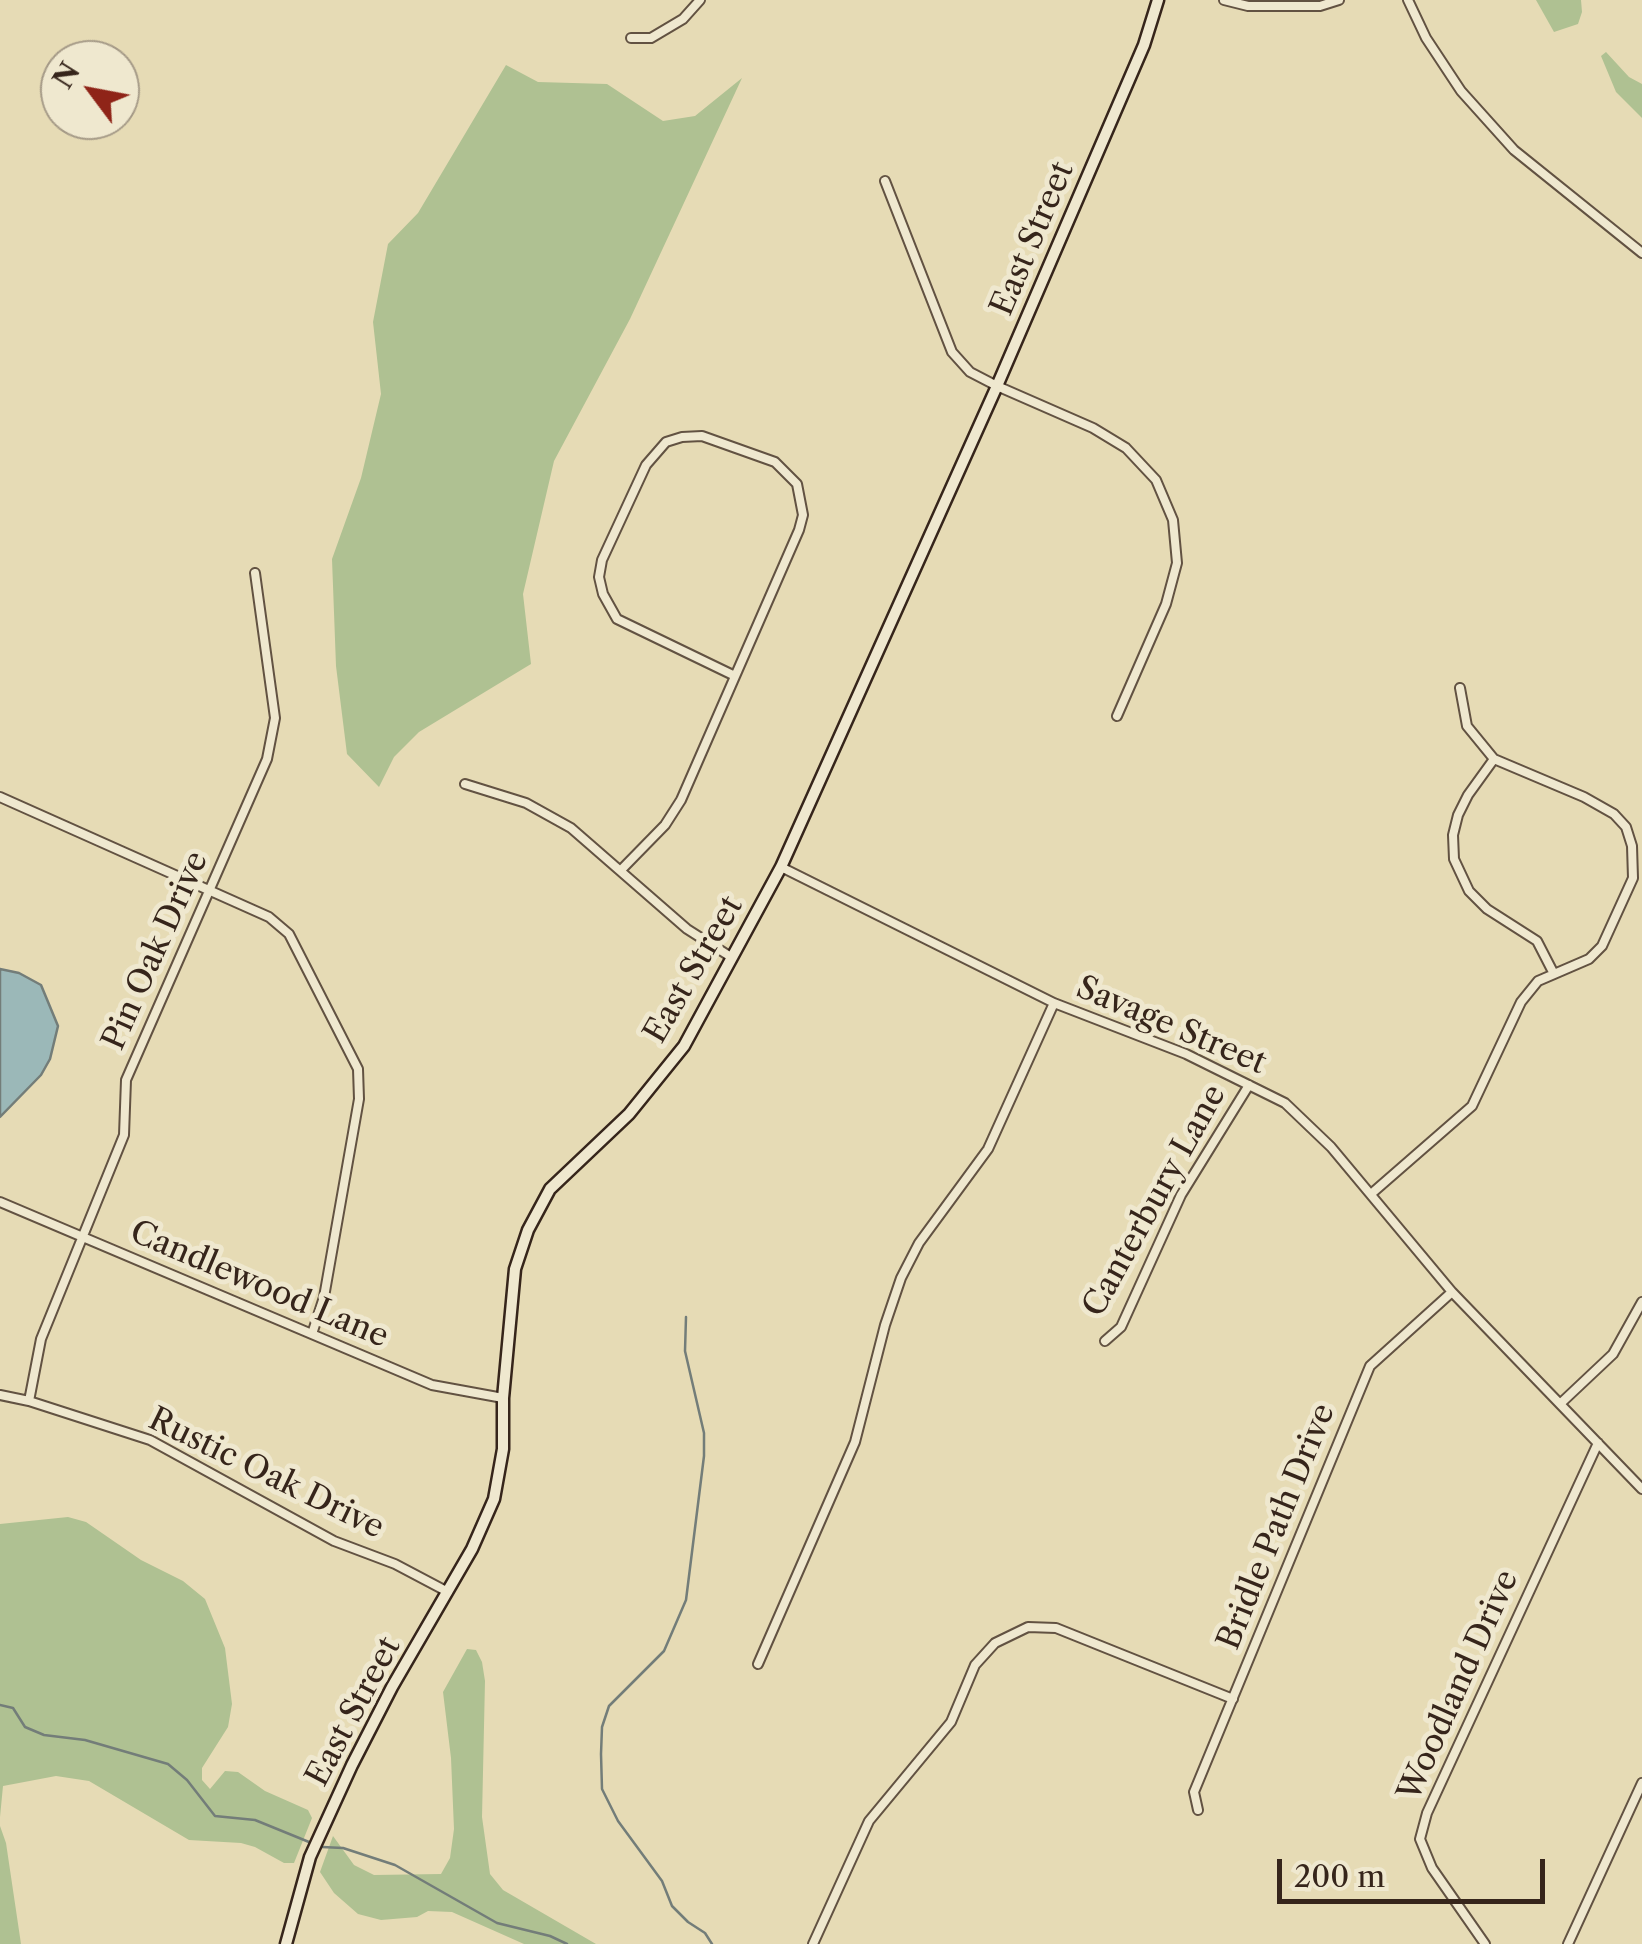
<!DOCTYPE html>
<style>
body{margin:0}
#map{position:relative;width:1642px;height:1944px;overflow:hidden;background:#e6dbb5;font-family:"Libre Caslon Text",serif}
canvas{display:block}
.north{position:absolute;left:40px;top:40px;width:100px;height:100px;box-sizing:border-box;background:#efe8cf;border:2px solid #a59a87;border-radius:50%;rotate:302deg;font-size:28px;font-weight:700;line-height:40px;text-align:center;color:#36251b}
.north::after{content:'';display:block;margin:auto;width:35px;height:45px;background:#8f2418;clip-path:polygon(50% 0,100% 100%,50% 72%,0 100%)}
.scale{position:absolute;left:1277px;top:1859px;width:268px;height:45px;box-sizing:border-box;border:5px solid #36251b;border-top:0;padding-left:12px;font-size:30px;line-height:35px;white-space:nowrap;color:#36251b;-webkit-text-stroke:8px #efe8cf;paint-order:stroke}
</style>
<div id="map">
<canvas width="1642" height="1944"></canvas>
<div class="north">N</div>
<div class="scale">200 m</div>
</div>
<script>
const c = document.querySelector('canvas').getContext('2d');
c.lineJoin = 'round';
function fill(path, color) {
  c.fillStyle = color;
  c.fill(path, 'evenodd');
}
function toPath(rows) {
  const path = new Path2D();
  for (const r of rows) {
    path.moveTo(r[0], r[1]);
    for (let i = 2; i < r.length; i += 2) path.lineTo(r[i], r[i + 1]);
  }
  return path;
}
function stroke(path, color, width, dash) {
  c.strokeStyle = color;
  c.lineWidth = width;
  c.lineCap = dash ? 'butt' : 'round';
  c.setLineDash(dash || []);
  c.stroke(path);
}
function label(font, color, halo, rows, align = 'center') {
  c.font = font + ' "Libre Caslon Text",serif';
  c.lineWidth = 10;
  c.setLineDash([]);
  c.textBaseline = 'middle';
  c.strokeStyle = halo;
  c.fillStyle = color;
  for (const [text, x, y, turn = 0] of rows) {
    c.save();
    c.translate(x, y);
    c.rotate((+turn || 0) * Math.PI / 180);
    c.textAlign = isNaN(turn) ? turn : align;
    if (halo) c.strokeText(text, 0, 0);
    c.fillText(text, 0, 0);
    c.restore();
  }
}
const green = toPath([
 [1536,0,1581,0,1582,12,1578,24,1554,32],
 [1606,52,1629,77,1642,84,1642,118,1616,92,1601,56],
 [506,65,538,82,607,84,663,121,695,116,742,78,630,319,554,461,523,594,531,664,419,732,394,757,379,787,347,754,336,666,332,559,361,478,381,394,373,322,388,244,418,213],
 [68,1517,86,1522,141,1560,183,1581,205,1599,225,1648,232,1704,228,1727,202,1768,202,1780,210,1789,225,1771,238,1772,265,1791,308,1810,312,1818,294,1863,284,1863,255,1847,241,1843,189,1840,89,1781,56,1776,3,1786,0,1817,0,1524],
 [467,1649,476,1650,482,1662,485,1681,482,1817,490,1874,503,1890,596,1944,524,1944,452,1912,428,1911,417,1917,381,1920,358,1914,334,1893,320,1872,333,1836,354,1865,374,1875,441,1874,450,1858,454,1829,451,1758,443,1692],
 [0,1826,6,1843,21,1944,0,1944]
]);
const water = toPath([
 [0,969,19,973,41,985,58,1026,50,1059,41,1075,0,1117,0,969]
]);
const stream = toPath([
 [686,1317,685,1351,704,1433,704,1456,686,1600,664,1651,609,1706,602,1727,601,1754,602,1789,618,1821,662,1881,672,1906,688,1922,705,1933,712,1944],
 [0,1705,13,1708,25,1727,44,1735,85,1740,168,1764,187,1780,215,1816,255,1820,309,1842],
 [322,1847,343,1848,395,1865,497,1923,550,1936,567,1944]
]);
const street = toPath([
 [1224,0,1248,6,1320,6,1339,0],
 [1408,0,1426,38,1461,91,1514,150,1642,253],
 [631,38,651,38,683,19,700,0],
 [885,181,952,352,970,372,997,386,1093,428,1126,448,1156,480,1173,520,1177,563,1166,604,1117,716],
 [1494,759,1468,795,1458,815,1453,835,1454,859,1469,891,1487,909,1537,941,1554,974],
 [465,784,526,803,571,828,687,929,731,957],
 [0,797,269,917,289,934,358,1069,359,1099,324,1297,312,1334],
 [781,867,1054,1003,1186,1054,1285,1103,1331,1147,1452,1292,1642,1489],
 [621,870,665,825,681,800,799,530,803,515,797,484,775,462,702,436,682,437,666,442,646,465,602,560,599,577,603,594,617,619,735,676],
 [1371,1194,1472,1106,1521,1002,1538,981,1589,959,1602,946,1633,878,1632,846,1626,827,1614,814,1584,797,1494,759,1467,726,1460,688],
 [0,1202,432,1385,503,1398],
 [1105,1341,1121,1327,1181,1195,1249,1085],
 [0,1395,29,1401,150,1440,334,1541,395,1564,448,1592],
 [29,1401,41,1339,124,1135,126,1080,267,759,275,718,255,573],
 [1561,1403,1613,1354,1642,1302],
 [758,1664,855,1442,885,1325,901,1278,919,1243,988,1149,1054,1003],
 [1198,1810,1194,1792,1370,1366,1452,1292],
 [813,1944,869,1821,951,1722,975,1665,995,1643,1028,1627,1056,1628,1233,1699],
 [1485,1944,1432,1868,1420,1839,1427,1813,1598,1443],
 [1568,1944,1642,1783]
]);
const secondary = toPath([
 [286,1944,310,1857,352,1765,392,1687,472,1549,494,1499,503,1449,503,1398,515,1269,528,1230,550,1189,629,1114,684,1046,781,867,997,386,1144,45,1158,0]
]);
const streetNames = [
 ["East Street",1033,239,-67],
 ["Pin Oak Drive",156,951,-66],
 ["East Street",694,970,-60],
 ["Savage Street",1171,1026,23],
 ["Canterbury Lane",1155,1201,-61],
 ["Candlewood Lane",259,1285,23],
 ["Rustic Oak Drive",266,1474,26],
 ["Bridle Path Drive",1277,1527,-68],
 ["Woodland Drive",1459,1686,-66],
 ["East Street",354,1712,-62]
];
fill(green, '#afc192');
fill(water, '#9bb8b8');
stroke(water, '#737d79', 2.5);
stroke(stream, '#737d79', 2.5);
stroke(street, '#625242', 12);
stroke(secondary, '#36251b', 15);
stroke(street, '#efe8cf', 8);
stroke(secondary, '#efe8cf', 10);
label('32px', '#36251b', '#efe8cf', streetNames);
</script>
